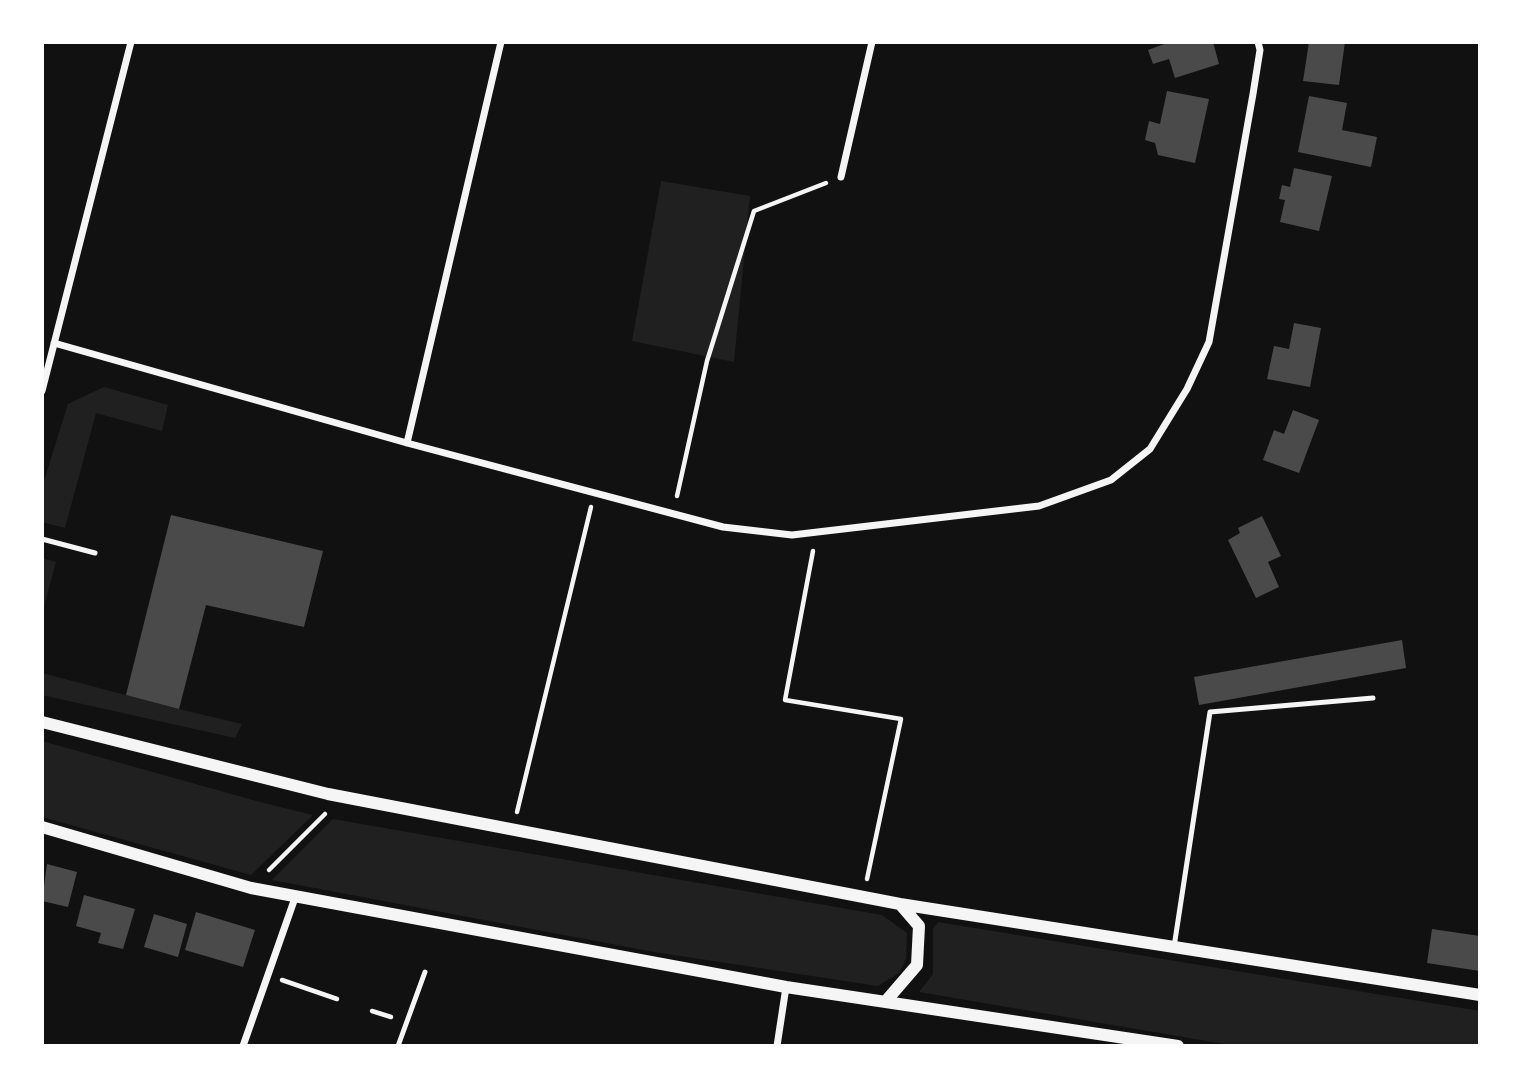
<!DOCTYPE html>
<style>
body{margin:0}
#map{position:relative;width:1522px;height:1088px;overflow:hidden;background:#111;font-family:"Roboto Serif",serif}
canvas{display:block}
.frame{position:absolute;inset:0;border:44px solid #fff;pointer-events:none}
</style>
<div id="map">
<canvas width="1522" height="1088"></canvas>
<div class="frame"></div>
</div>
<script>
const c = document.querySelector('canvas').getContext('2d');
c.lineJoin = 'round';
function fill(path, color) {
  c.fillStyle = color;
  c.fill(path, 'evenodd');
}
function toPath(rows) {
  const path = new Path2D();
  for (const r of rows) {
    path.moveTo(r[0], r[1]);
    for (let i = 2; i < r.length; i += 2) path.lineTo(r[i], r[i + 1]);
  }
  return path;
}
function stroke(path, color, width, dash) {
  c.strokeStyle = color;
  c.lineWidth = width;
  c.lineCap = dash ? 'butt' : 'round';
  c.setLineDash(dash || []);
  c.stroke(path);
}
const green = toPath([
 [661,181,750,196,734,362,632,341],
 [104,387,168,405,162,431,96,413,65,528,42,522,42,487,68,404],
 [42,558,56,562,42,614],
 [42,673,179,709,242,724,235,738,42,695],
 [42,741,260,802,313,815,251,875,42,817],
 [333,819,882,915,907,933,906,959,899,973,878,986,654,952,272,880],
 [938,922,1480,1011,1480,1046,1236,1046,919,992,933,974,933,929]
]);
const building = toPath([
 [1170,42,1213,42,1219,64,1175,78,1169,59,1153,64,1148,50],
 [1309,42,1345,42,1339,85,1303,81],
 [1167,91,1209,99,1195,163,1158,155,1155,143,1145,140,1149,121,1160,124],
 [1309,96,1347,103,1342,130,1377,137,1371,167,1298,152],
 [1294,168,1332,176,1319,231,1280,222,1285,200,1279,199,1282,185,1290,187],
 [1294,323,1321,328,1310,387,1267,379,1274,346,1289,349],
 [1293,410,1319,420,1299,473,1263,460,1274,430,1284,434],
 [171,515,323,551,304,627,206,605,179,709,126,695],
 [1262,516,1281,556,1268,562,1279,587,1256,598,1228,540,1240,533,1238,528],
 [1402,640,1406,668,1199,705,1194,677],
 [47,864,77,872,68,907,42,901],
 [84,895,135,909,123,949,98,943,101,933,76,926],
 [196,912,255,930,243,967,185,950],
 [154,914,187,924,178,957,144,947],
 [1432,929,1480,936,1480,971,1427,963]
]);
const path = toPath([
 [677,496,707,361,754,211,826,183],
 [813,551,785,700,901,719,867,879],
 [517,812,591,507],
 [269,870,325,814],
 [282,980,337,999],
 [372,1011,391,1017]
]);
const service = toPath([
 [42,539,95,553],
 [1174,947,1210,712,1373,698],
 [398,1046,425,972]
]);
const minor = toPath([
 [841,177,872,42],
 [54,343,407,443,723,527,792,535,1039,506,1111,480,1150,449,1187,389,1209,342,1253,94,1260,50,1258,42],
 [42,391,131,42],
 [407,443,501,42],
 [243,1046,296,895],
 [777,1046,786,987]
]);
const tertiary = toPath([
 [42,722,328,794,900,904,1480,995],
 [42,827,251,888,786,987,1178,1046],
 [886,1001,917,965,919,926,900,904]
]);
fill(green, '#202020');
fill(building, '#4a4a4a');
stroke(path, '#f5f5f5', 4.5);
stroke(service, '#f5f5f5', 5);
stroke(minor, '#f5f5f5', 7);
stroke(tertiary, '#f5f5f5', 12);
</script>
